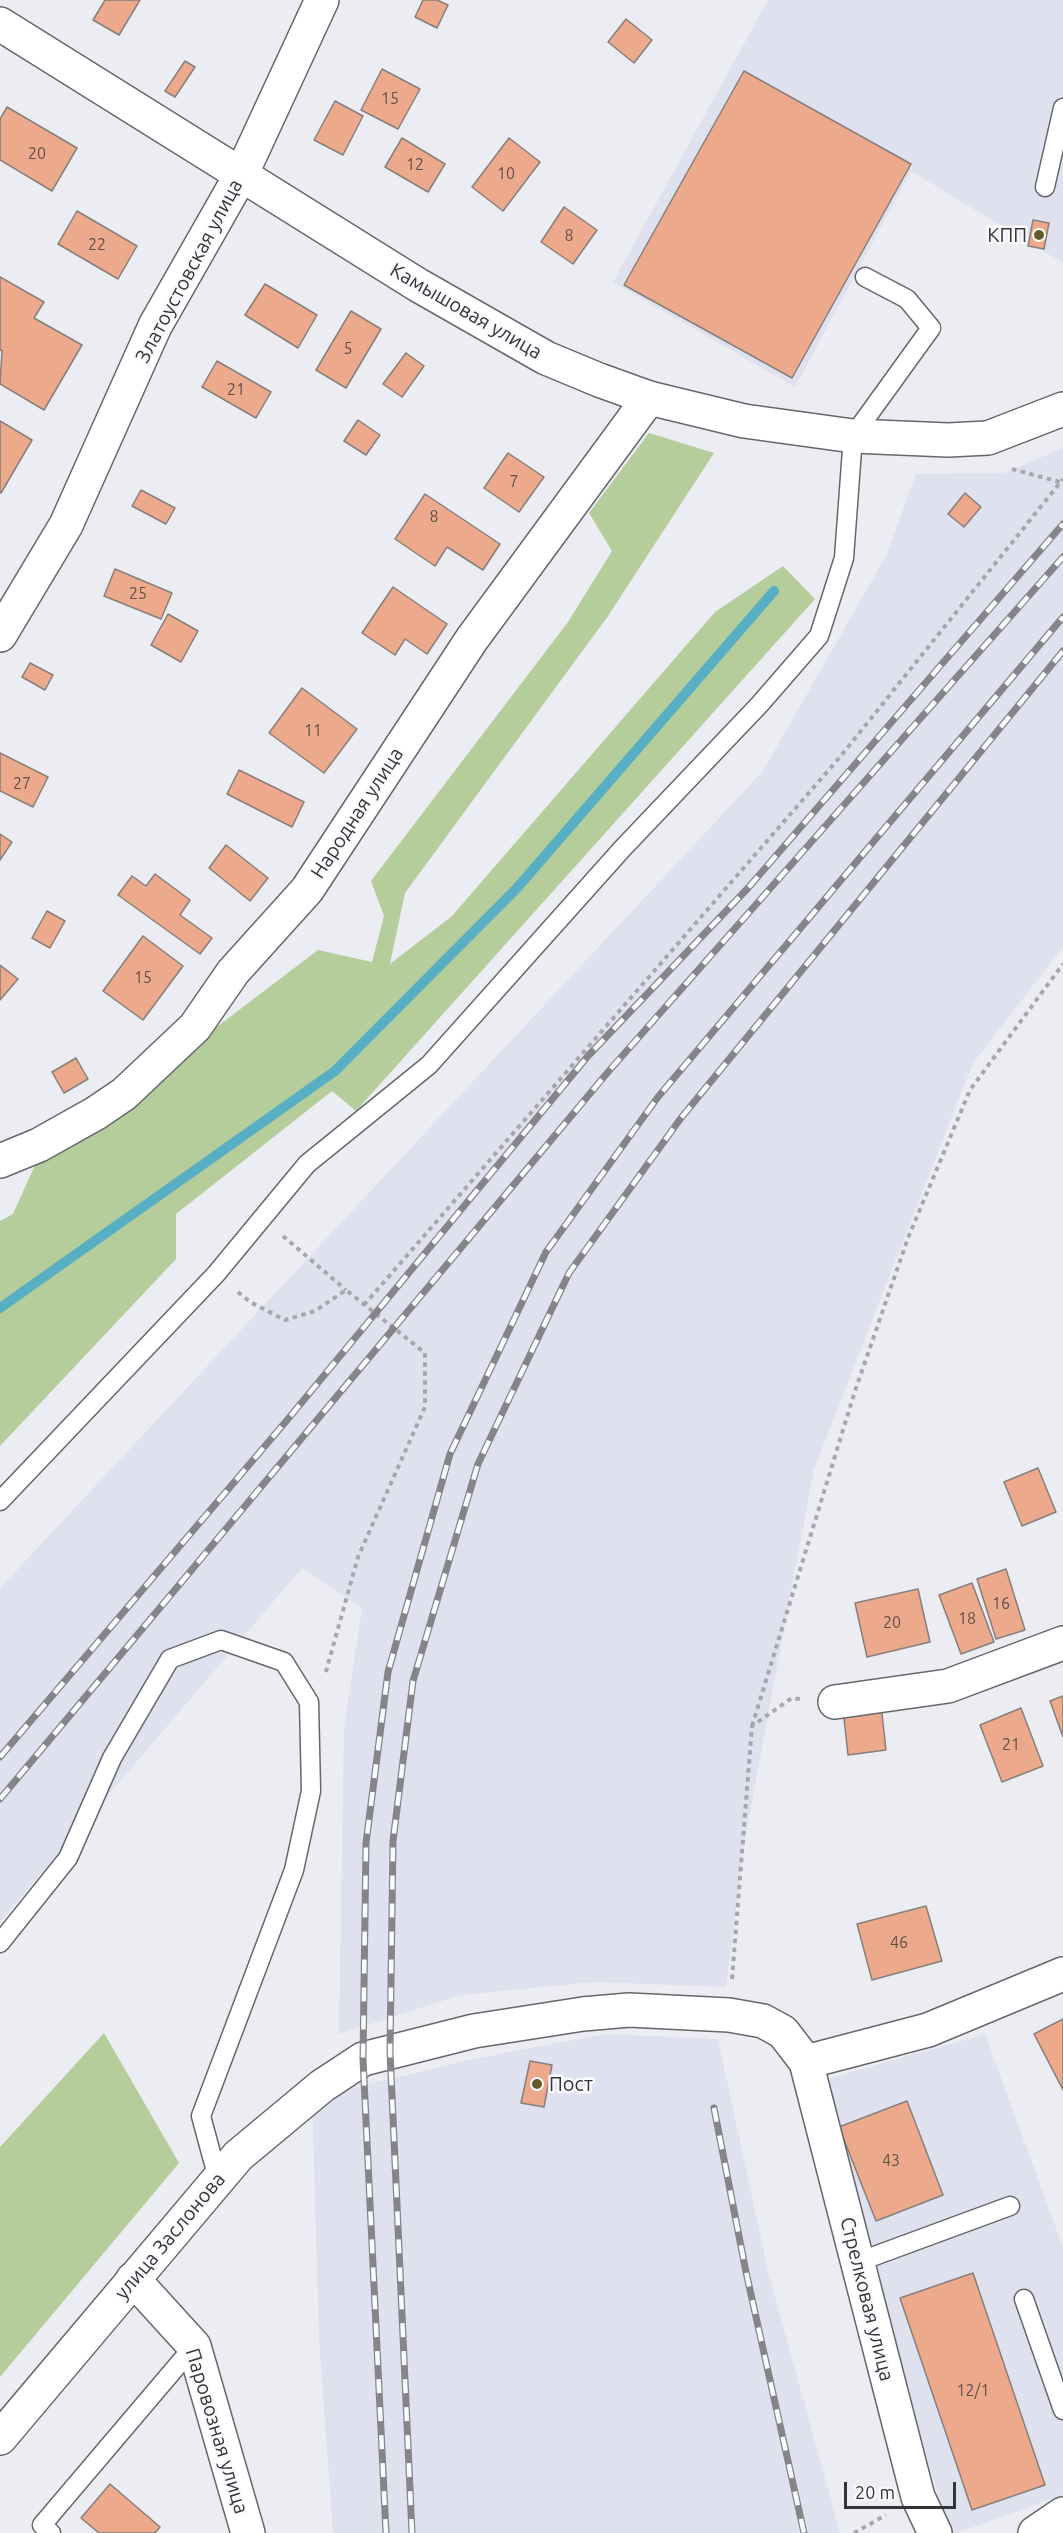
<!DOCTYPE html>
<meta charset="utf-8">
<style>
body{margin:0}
#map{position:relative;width:1063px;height:2533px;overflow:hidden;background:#ececf3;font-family:Ubuntu,sans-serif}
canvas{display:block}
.scale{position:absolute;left:844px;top:2482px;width:112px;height:27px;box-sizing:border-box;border:3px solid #343436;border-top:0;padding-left:8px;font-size:18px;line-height:21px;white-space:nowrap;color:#343436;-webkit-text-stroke:4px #f9fafe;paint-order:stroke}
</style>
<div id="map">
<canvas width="1063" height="2533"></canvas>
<div class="scale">20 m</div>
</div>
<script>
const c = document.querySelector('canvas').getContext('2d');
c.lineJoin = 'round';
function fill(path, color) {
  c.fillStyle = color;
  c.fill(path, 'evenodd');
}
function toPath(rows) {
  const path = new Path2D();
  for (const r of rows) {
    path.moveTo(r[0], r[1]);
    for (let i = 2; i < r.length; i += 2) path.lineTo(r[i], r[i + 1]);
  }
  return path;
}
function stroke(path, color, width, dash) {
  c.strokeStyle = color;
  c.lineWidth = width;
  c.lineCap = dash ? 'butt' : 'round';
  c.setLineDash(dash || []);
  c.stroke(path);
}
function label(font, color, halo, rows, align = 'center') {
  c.font = font + ' Ubuntu,sans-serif';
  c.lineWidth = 5;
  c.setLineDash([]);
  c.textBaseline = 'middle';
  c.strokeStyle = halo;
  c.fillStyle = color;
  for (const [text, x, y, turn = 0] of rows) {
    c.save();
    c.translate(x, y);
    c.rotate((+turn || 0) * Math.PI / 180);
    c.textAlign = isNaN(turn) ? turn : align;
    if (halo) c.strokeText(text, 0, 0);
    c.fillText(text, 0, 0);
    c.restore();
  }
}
const built = toPath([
 [768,0,1063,0,1063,263,911,171,795,387,613,282],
 [1063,448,1063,947,973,1063,814,1469,744,1844,726,1987,594,1982,461,1995,339,2034,344,1729,362,1608,302,1568,0,1922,0,1588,763,771,886,556,916,474,1004,473],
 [604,2034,718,2039,768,2271,840,2533,333,2533,319,2339,312,2098,464,2061],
 [985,2034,1063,2247,1063,2495,957,2533,950,2533,813,2083]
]);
const green = toPath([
 [649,433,714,453,608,616,405,893,390,964,452,916,715,612,783,566,815,599,356,1111,332,1091,176,1214,176,1259,0,1446,0,1221,13,1214,35,1165,318,950,372,962,384,916,371,881,568,622,612,551,589,513],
 [104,2033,179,2163,0,2377,0,2147]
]);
const stream = toPath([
 [0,1308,335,1071,517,888,774,591]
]);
const building = toPath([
 [105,0,140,0,119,35,93,20,105,0],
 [423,0,437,0,448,5,437,28,415,17,423,0],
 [626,19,652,40,634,63,608,42,626,19],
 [185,61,195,67,175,97,165,91,185,61],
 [382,69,420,89,398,129,361,110,382,69],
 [744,71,911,164,792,378,624,285,744,71],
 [335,101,363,116,343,155,314,140,335,101],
 [7,107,77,148,52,191,0,160,0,119,7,107],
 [402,138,445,164,428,192,385,167,402,138],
 [509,138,540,162,503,211,472,187,509,138],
 [564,207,597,230,573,264,541,242,564,207],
 [77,211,137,246,118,279,58,244,77,211],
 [1033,220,1049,223,1044,249,1028,246,1033,220],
 [0,277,44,302,34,318,82,345,44,410,0,384,2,351,0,350,0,277],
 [265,284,317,315,298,348,245,315,265,284],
 [351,311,381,329,346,388,316,370,351,311],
 [406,353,424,366,402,397,383,384,406,353],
 [217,361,271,392,256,418,202,387,217,361],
 [358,420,380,435,366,455,344,441,358,420],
 [0,421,32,440,1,493,0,492,0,421],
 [508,453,544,477,519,512,484,488,508,453],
 [141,490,175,508,166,524,132,506,141,490],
 [965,493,981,507,964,527,948,514,965,493],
 [425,494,500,544,483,570,447,547,435,566,395,539,425,494],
 [115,569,172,593,161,619,104,596,115,569],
 [393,587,447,624,427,654,405,639,395,655,362,633,393,587],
 [168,614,198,631,181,662,151,645,168,614],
 [30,663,53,675,45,690,22,677,30,663],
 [302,688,357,729,324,773,269,733,302,688],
 [0,753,48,777,33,807,0,791,0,753],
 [239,770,304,802,292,827,227,794,239,770],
 [0,834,12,842,0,860,0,834],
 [226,845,268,878,250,901,209,868,226,845],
 [155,874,190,900,180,915,212,938,200,954,118,895,132,876,146,886,155,874],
 [47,911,65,921,50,948,32,938,47,911],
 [143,936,183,966,143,1020,103,991,143,936],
 [0,965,18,979,0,1000,0,965],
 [76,1058,88,1079,64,1093,52,1072,76,1058],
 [1038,1468,1056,1512,1022,1526,1004,1482,1038,1468],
 [1006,1569,1025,1630,996,1639,977,1579,1006,1569],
 [972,1583,994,1642,961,1654,939,1595,972,1583],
 [918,1589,930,1642,867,1657,855,1603,918,1589],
 [1063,1696,1063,1737,1050,1701,1063,1696],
 [881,1705,886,1750,848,1755,843,1709,881,1705],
 [1021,1708,1043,1766,1002,1782,980,1725,1021,1708],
 [926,1906,942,1961,872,1980,857,1924,926,1906],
 [1063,2019,1063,2090,1034,2034,1063,2019],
 [530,2061,552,2065,544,2107,521,2103,530,2061],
 [907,2101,943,2195,876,2221,839,2127,907,2101],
 [973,2273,1045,2485,972,2510,900,2298,973,2273],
 [110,2484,160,2527,155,2533,99,2533,81,2518,110,2484]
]);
const path = toPath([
 [1012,469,1060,482],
 [283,1236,346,1290],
 [238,1292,250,1302,285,1320,315,1311,346,1290,425,1353,425,1407,358,1557,325,1675],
 [364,1305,840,757,1063,479],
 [752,1726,855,1391,908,1238,970,1090,1063,964],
 [732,1979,752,1726,792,1698,800,1699],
 [854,2533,886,2515]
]);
const lane = toPath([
 [1045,187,1063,108],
 [0,1501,216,1274,307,1164,429,1065,622,849,760,704,819,636,844,558,853,436,931,328,907,299,865,277],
 [0,1943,68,1858,112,1758,170,1659,221,1640,284,1662,309,1702,311,1791,294,1870,201,2116,218,2179],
 [858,2262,1010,2206],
 [1024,2299,1063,2410],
 [51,2533,42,2525,194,2346]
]);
const street = toPath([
 [0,635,66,525,155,326,241,175,322,0],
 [0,1161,39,1145,96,1113,124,1094,195,1027,233,972,307,890,472,639,649,398],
 [835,1702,948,1686,1063,1643],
 [806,2062,928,2030,1063,1974],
 [133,2279,194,2346,248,2533]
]);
const secondary = toPath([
 [0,24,418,285,546,358,599,380,649,398,744,421,853,436,948,440,988,438,1063,409],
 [0,2438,238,2156,322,2086,363,2059,474,2031,583,2014,629,2010,729,2015,763,2021,783,2032,806,2062,918,2497,935,2533],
 [1035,2533,1063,2514]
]);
const rail = toPath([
 [0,1757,288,1419,588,1056,748,888,1063,524],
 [0,1799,608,1072,1063,557],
 [714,2108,746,2272,804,2533],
 [386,2533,363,2059,366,1843,388,1672,450,1454,546,1252,658,1097,1063,617],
 [412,2533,390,2052,393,1841,413,1681,478,1464,569,1273,681,1118,1063,651]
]);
const markers = [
 [1039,235,6,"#625b27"],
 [537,2084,6,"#625b27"]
];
const numberNames = [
 ["15",390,99],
 ["20",37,154],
 ["12",415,165],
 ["10",506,174],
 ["8",569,236],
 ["22",97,245],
 ["5",348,349],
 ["21",236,390],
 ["7",514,482],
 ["8",434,517],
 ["25",138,594],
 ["11",313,731],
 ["27",22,784],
 ["15",143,978],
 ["16",1001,1604],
 ["18",967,1619],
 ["20",892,1623],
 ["21",1011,1745],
 ["46",899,1943],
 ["43",891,2161],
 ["12/1",973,2391]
];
const poiNames = [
 ["КПП",1027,235],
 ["Пост",549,2084,"left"]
];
const streetNames = [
 ["Златоустовская улица",189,271,-62],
 ["Камышовая улица",466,311,30],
 ["Народная улица",357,813,-57],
 ["улица Заслонова",170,2236,-50],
 ["Стрелковая улица",867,2299,76],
 ["Паровозная улица",217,2431,73]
];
fill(built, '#e0e1ef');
fill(green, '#b4cd9b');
stroke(stream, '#58afc4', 10);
fill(building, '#eca98b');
stroke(building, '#867f7c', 1.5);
stroke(lane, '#66676d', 21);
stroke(street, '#66676d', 36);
stroke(secondary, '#66676d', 36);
stroke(path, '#a6a6ac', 4, [4.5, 4.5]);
stroke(lane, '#fff', 18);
stroke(street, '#fff', 33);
stroke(secondary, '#fff', 33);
stroke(rail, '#858589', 7);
stroke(rail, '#f9fafe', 4.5, [14]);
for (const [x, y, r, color] of markers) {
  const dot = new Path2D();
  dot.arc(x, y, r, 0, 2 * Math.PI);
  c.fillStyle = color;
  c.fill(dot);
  stroke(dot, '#f9fafe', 2);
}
label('16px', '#62514b', null, numberNames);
label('20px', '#343436', '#f9fafe', poiNames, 'right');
label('20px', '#343436', '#f9fafe', streetNames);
</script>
